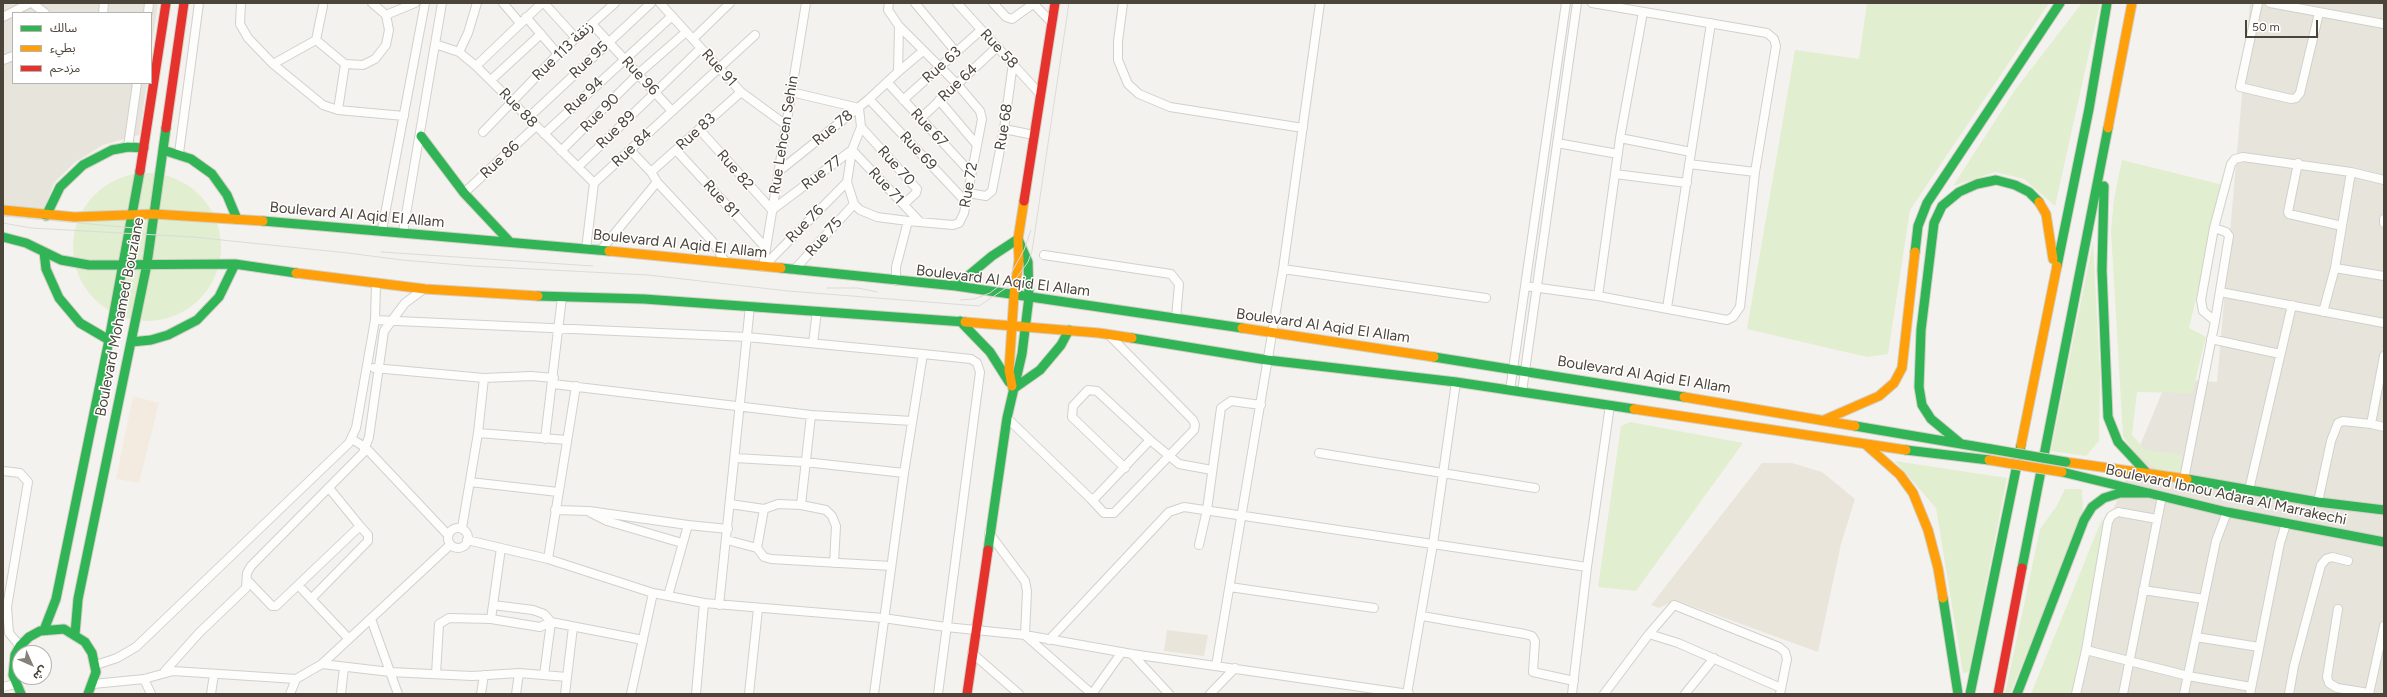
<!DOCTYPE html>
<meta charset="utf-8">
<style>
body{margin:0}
#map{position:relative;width:2387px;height:697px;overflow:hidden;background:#f4f2ee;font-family:Figtree,"Noto Sans Arabic",sans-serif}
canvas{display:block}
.frame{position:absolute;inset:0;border:4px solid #4b4439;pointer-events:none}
.legend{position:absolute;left:12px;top:12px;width:140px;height:72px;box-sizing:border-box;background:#fff;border:1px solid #b7b4b0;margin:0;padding:5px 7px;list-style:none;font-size:12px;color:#4b4439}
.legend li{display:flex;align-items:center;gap:8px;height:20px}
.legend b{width:20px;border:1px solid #b7b4b0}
.north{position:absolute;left:12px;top:645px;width:40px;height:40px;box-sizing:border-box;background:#fff;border:1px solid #b7b4b0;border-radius:50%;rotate:135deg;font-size:11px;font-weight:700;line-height:16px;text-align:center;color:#4b4439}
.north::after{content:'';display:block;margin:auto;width:14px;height:18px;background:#868178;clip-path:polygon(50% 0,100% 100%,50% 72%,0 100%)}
.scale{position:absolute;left:2245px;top:20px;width:73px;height:18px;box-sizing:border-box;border:2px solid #4b4439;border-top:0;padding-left:5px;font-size:12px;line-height:14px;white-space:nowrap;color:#4b4439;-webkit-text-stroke:3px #fff;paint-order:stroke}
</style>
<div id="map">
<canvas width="2387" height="697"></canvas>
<div class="frame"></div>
<ul class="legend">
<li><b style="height:5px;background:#30b455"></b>سالك</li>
<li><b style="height:5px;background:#ff9f0a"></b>بطيء</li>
<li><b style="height:5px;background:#e5322d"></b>مزدحم</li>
</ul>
<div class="north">ش</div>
<div class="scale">50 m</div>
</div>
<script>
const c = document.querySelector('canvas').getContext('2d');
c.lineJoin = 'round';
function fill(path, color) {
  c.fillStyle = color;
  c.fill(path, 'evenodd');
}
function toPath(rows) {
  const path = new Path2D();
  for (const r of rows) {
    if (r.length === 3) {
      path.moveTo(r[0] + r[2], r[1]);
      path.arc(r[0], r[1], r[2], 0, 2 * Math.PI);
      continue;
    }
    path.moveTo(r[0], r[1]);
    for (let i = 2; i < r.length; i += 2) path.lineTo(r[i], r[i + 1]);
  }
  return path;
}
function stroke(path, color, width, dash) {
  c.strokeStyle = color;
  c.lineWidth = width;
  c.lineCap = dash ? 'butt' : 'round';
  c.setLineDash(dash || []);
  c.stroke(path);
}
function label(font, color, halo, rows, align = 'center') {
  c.font = font + ' Figtree,"Noto Sans Arabic",sans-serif';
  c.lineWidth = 3;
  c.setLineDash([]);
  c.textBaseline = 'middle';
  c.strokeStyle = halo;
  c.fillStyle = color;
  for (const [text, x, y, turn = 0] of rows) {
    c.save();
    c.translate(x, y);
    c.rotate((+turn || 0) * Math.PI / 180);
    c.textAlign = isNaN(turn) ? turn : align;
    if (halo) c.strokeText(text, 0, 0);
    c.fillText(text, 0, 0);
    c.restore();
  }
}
const residential = toPath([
 [3,3,158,3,151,51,151,13,13,13,13,83,147,83,139,135,103,145,74,163,54,183,43,212,3,207],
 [2250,3,2384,3,2384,694,2073,694,2109,520,2168,378,2217,382]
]);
const commercial = toPath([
 [133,396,159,403,139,483,116,479]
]);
const education = toPath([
 [1762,463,1792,463,1822,472,1855,499,1841,544,1818,652,1675,600,1659,608,1651,605],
 [1167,630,1208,635,1204,656,1164,651]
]);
const green = toPath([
 [1867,3,2049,3,1910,210,1888,354,1867,357,1747,329,1795,50,1859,59],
 [2082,3,2100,3,2055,206,2024,179,1995,172,1953,186,2015,90],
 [2122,160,2223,185,2189,328,2206,337,2192,393,2137,392,2132,435,2145,450,2183,455,2179,474,2158,470,2133,451,2123,436,2111,231,2114,199],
 [147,247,74],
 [2093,242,2100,375,2099,441,2086,456,2051,451],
 [1630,422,1743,443,1636,591,1598,587,1621,426],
 [1895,461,2007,478,1969,672,1963,673,1936,508],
 [2065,489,2082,489,2083,514,2010,694,2005,694,2040,529,2056,507],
 [2102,519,2105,533,2072,694,2031,694]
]);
const street = toPath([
 [32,3,45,13],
 [241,3,240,24,248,38,273,64,323,105,338,110,404,116],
 [503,3,520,23],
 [544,3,575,37],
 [660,3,741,92,786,125],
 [915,3,956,52],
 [957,3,1041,95],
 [993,3,1006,17,1012,19,1033,4],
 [1033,3,1052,23],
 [1123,3,1118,41,1118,60,1128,84,1139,94,1170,107,1303,128],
 [2258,3,2240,87,2291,99,2296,98,2300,93,2319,13],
 [2270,3,2384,24],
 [103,13,104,3],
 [148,13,149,3],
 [386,15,415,3],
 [3,17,30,3],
 [526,17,558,54],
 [592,24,672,111],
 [693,39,730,3],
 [316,40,345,64,363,65,375,59,386,45,389,30,386,15,372,3],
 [435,44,459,52,476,66,594,183],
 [459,52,468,33,477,3],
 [3,60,13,56],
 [273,64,316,40,323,6],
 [476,66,542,3],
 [898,72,923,51],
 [491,80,541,34],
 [887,82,971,173],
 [791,92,859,108,861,127,852,150,847,182,854,204,860,210,877,217,908,221,953,225,959,223,964,213,982,119,980,111,957,84,899,26],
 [869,99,966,202],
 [903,100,981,30],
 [939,100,977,145],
 [338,110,345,64],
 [528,118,651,3],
 [920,119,997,47],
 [861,127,917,189,916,193,904,204],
 [699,129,772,210,852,150,920,222],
 [1004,129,1034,135],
 [483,132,558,54,615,3],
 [544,134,672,16],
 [1620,138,1691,152],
 [1557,143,1618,154],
 [128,147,137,83],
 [676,150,766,248],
 [561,151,638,74,686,32],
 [179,153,199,3],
 [2298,163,2288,212,2289,214,2342,226],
 [1689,164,1755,172],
 [578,167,701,48],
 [651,172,741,92],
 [778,172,869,99,898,72,899,26,888,10,889,3],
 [1615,174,1687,183],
 [657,182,712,241,726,263],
 [464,193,536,126],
 [968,193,986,196,992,191,1004,129,1013,63],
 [2384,219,2384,223],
 [2214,228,2226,232,2229,236,2215,321],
 [382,230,425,3],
 [403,232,442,3],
 [586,249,594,183,755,35],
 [601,250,657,182,651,172,630,150],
 [1044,255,1171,274,1179,284,1176,318],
 [763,267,806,3],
 [763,267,847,182],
 [2335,268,2384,276],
 [1283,269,1486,298],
 [794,270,854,204],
 [896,281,896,267,908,221],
 [1525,286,1598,296,1727,320,1733,317,1740,307,1755,172,1776,46,1774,39,1767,33,1592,3],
 [2220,292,2384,323],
 [1598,296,1620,138,1643,12],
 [1667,308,1711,23],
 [2323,312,2335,268,2351,172],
 [375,320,747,337,923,354,971,359,977,363,980,372,938,694],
 [2211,339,2280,354],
 [813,343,817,311],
 [374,368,484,378,531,376,554,378],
 [553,384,811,415,912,421],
 [1510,390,1566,3],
 [1522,392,1577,3],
 [1007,418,1091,499,1095,498,1150,440],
 [2371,424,2384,427],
 [478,433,567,440],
 [352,439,366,448,448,535],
 [545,439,562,297],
 [1319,453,1535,488],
 [735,458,805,462,904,473],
 [1125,468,1072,417,1073,406,1088,390,1097,391,1150,440,1179,464,1212,470],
 [3,471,20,473,28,482,7,607,9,633,20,646],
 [2184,479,2215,321,2203,311,2201,300,2214,228,2231,164,2235,159,2243,157,2351,172,2384,180],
 [470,482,558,492],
 [2249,490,2292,305],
 [1091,499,1104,513,1114,513,1194,430,1195,425,1193,420,1109,335],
 [2318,502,2331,441,2338,423,2343,421,2371,424,2384,356],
 [730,504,764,509,778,504,801,505,826,510,832,516,836,526,834,563],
 [801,505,811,415],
 [555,510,589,511,688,525],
 [591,513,607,521,682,543],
 [462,528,478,433,484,378],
 [458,538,10],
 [989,533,1025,581,1027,591,1025,635,1092,694],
 [467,540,548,559,653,593,704,603,883,618,946,627,1025,635,1132,654,1409,694],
 [727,540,757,548,764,557,771,559,891,566],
 [1199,545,1207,510,1221,408,1231,401,1261,405],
 [757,548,764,509],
 [548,559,576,386],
 [248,581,272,606,276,606,360,526,329,488],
 [299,586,349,639],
 [1230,587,1374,608],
 [2143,590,2204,599],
 [668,596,688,525,728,529],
 [311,599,368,541,368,535,360,526],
 [493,605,533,610,544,614,551,622],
 [719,605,750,306],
 [2338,609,2327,677,2329,683,2337,688,2369,693],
 [1422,616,1525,634,1532,636,1535,641,1533,672,1574,681],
 [371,619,398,694],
 [491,619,501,548],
 [1649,634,1678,643,1781,688],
 [2196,637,2259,647],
 [1049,640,1169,512,1184,507,1587,567],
 [2086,650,2108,522,2111,516,2118,512,2157,519],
 [972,653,1019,694],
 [1132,654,1169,694],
 [322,664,450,545],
 [96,665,117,658,136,647,349,443,356,428,375,320,376,284],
 [1216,666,1283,269,1320,3],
 [165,671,199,633,246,588,247,573,251,566,363,453,369,437,384,331,405,303,424,289],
 [436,674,439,624,449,618,491,619,540,627,551,622,643,640],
 [544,675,551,622],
 [144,679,151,694],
 [93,684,144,679,173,671,296,679,322,664,390,672,472,676,519,673,567,677],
 [3,687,15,684],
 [211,694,214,674],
 [290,694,296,679],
 [341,694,344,667],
 [481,694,484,675],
 [516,694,519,673],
 [565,694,573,627],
 [631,694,653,593],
 [696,694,704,603],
 [749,694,758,609],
 [874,694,904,473,923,354],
 [1092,694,1122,652],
 [1210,694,1235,668],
 [1407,694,1433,544,1456,382],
 [1572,694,1587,567,1610,405],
 [1604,694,1649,634,1674,605,1779,647,1785,652,1787,659,1780,694],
 [1685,694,1714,658],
 [2076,694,2086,650,2188,676,2251,687],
 [2123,694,2162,496],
 [2184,694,2216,541,2227,512],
 [2250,694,2280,543,2286,524],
 [2289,694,2294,666,2321,565,2326,559,2332,557,2348,561],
 [2369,694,2384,626]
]);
const fast = toPath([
 [421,136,464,193,510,242],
 [163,150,191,159,212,174,227,195,237,219],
 [2104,186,2102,270,2108,417,2118,442,2146,472],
 [46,216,60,187,83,165,112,150,128,147,144,148],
 [263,221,609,251],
 [3,237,26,243,61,260,89,265,235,264,296,273],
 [44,252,46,269,59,298,80,323,109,340],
 [1915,252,1918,226,1927,203,2060,3],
 [2057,266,2089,109,2107,3],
 [781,268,956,286,1242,328],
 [956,286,992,256,1018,239],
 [538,296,644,299,965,322],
 [960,321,990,352,1009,382],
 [1132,338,1267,360,1456,382,1634,409],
 [131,342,151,340,168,335,197,320,219,297,235,264],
 [1434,357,1684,397],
 [1013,389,1040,370,1061,345,1069,330],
 [1855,426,1991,449],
 [1960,443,1931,419,1922,405,1919,387,1921,330,1934,223,1942,206,1959,192,1977,184,1996,180,2015,185,2029,192,2039,202],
 [1906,450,1989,460],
 [2062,472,2227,512,2384,542],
 [2187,479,2318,502,2384,510],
 [988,550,1007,418,1022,354,1029,297,1028,262,1018,239],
 [2022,568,2108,128],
 [1943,598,1958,694],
 [44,630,56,599,109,340,140,171],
 [75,634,78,599,147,264,166,128],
 [21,694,13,675,15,655,20,646,29,637,40,631,64,629,85,642,92,653,96,672,88,694],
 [1970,694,2021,445],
 [2017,694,2084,520,2092,507,2104,498,2120,493,2149,493]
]);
const slow = toPath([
 [2108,128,2132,3],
 [2039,202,2046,214,2053,259],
 [3,210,74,217,154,214,263,221],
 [609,251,781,268],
 [296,273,425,289,538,296],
 [965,322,1099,333,1132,338],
 [1242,328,1434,357],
 [1012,386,1009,370,1014,295,1019,260,1018,239,1024,201],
 [1684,397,1855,426],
 [1634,409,1906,450],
 [1824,420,1879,396,1894,383,1902,368,1915,252],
 [1865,444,1900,475,1913,493,1928,530,1938,568,1943,598],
 [2021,445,2057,266],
 [2066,462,2187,479]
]);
const jam = toPath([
 [166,128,184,3],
 [140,171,166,3],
 [1024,201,1055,3],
 [967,694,988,550],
 [1998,694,2022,568]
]);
const tram = toPath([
 [3,216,134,228],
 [3,223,31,228,193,237,348,253,402,260,473,266,648,275,788,291,979,306,1012,284,1028,262,1032,251,1069,3],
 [381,252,593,266],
 [827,288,858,288,877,292],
 [960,300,974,299,990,293,1008,279,1024,250,1031,230]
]);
const fastBridge = toPath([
 [1991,449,2066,462]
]);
const slowBridge = toPath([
 [1989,460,2062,472]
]);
const streetNames = [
 ["Rue 58",999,49,47],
 ["Rue 113 زنقة",563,51,-44],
 ["Rue 95",589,60,-43],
 ["Rue 63",942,65,-42],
 ["Rue 91",719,68,48],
 ["Rue 96",640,76,47],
 ["Rue 64",958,83,-43],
 ["Rue 94",584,96,-43],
 ["Rue 88",518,108,46],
 ["Rue 90",600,113,-45],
 ["Rue 68",1004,127,-81],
 ["Rue 78",833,128,-39],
 ["Rue 67",929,128,47],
 ["Rue 89",616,130,-44],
 ["Rue 83",696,132,-42],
 ["Rue Lehcen Sehin",784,135,-81],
 ["Rue 84",632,148,-43],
 ["Rue 69",918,151,47],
 ["Rue 86",500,160,-43],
 ["Rue 70",896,166,48],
 ["Rue 82",735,170,49],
 ["Rue 77",822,173,-37],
 ["Rue 72",969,185,-80],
 ["Rue 71",886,186,47],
 ["Rue 81",721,199,47],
 ["Boulevard Al Aqid El Allam",357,215,5],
 ["Rue 76",805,224,-45],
 ["Rue 75",824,237,-48],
 ["Boulevard Al Aqid El Allam",680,244,6],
 ["Boulevard Al Aqid El Allam",1003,281,7],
 ["Boulevard Mohamed Bouziane",120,317,-79],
 ["Boulevard Al Aqid El Allam",1323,326,8],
 ["Boulevard Al Aqid El Allam",1644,375,9],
 ["Boulevard Ibnou Adara Al Marrakechi",2226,495,12]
];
fill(residential, '#e7e4dc');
fill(commercial, '#f3ebdf');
fill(education, '#eae5da');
fill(green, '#e1eecf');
stroke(street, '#d2d0cb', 10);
stroke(fast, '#d3cfc5', 11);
stroke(slow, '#d3cfc5', 11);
stroke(jam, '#d3cfc5', 11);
stroke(street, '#fdfdfc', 8);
stroke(fast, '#30b455', 9);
stroke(slow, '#ff9f0a', 9);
stroke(jam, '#e5322d', 9);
stroke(tram, '#dbdbda', 1);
stroke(fastBridge, '#d3cfc5', 11, []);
stroke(slowBridge, '#d3cfc5', 11, []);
stroke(fastBridge, '#30b455', 9);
stroke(slowBridge, '#ff9f0a', 9);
label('15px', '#4b4439', '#fff', streetNames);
</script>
